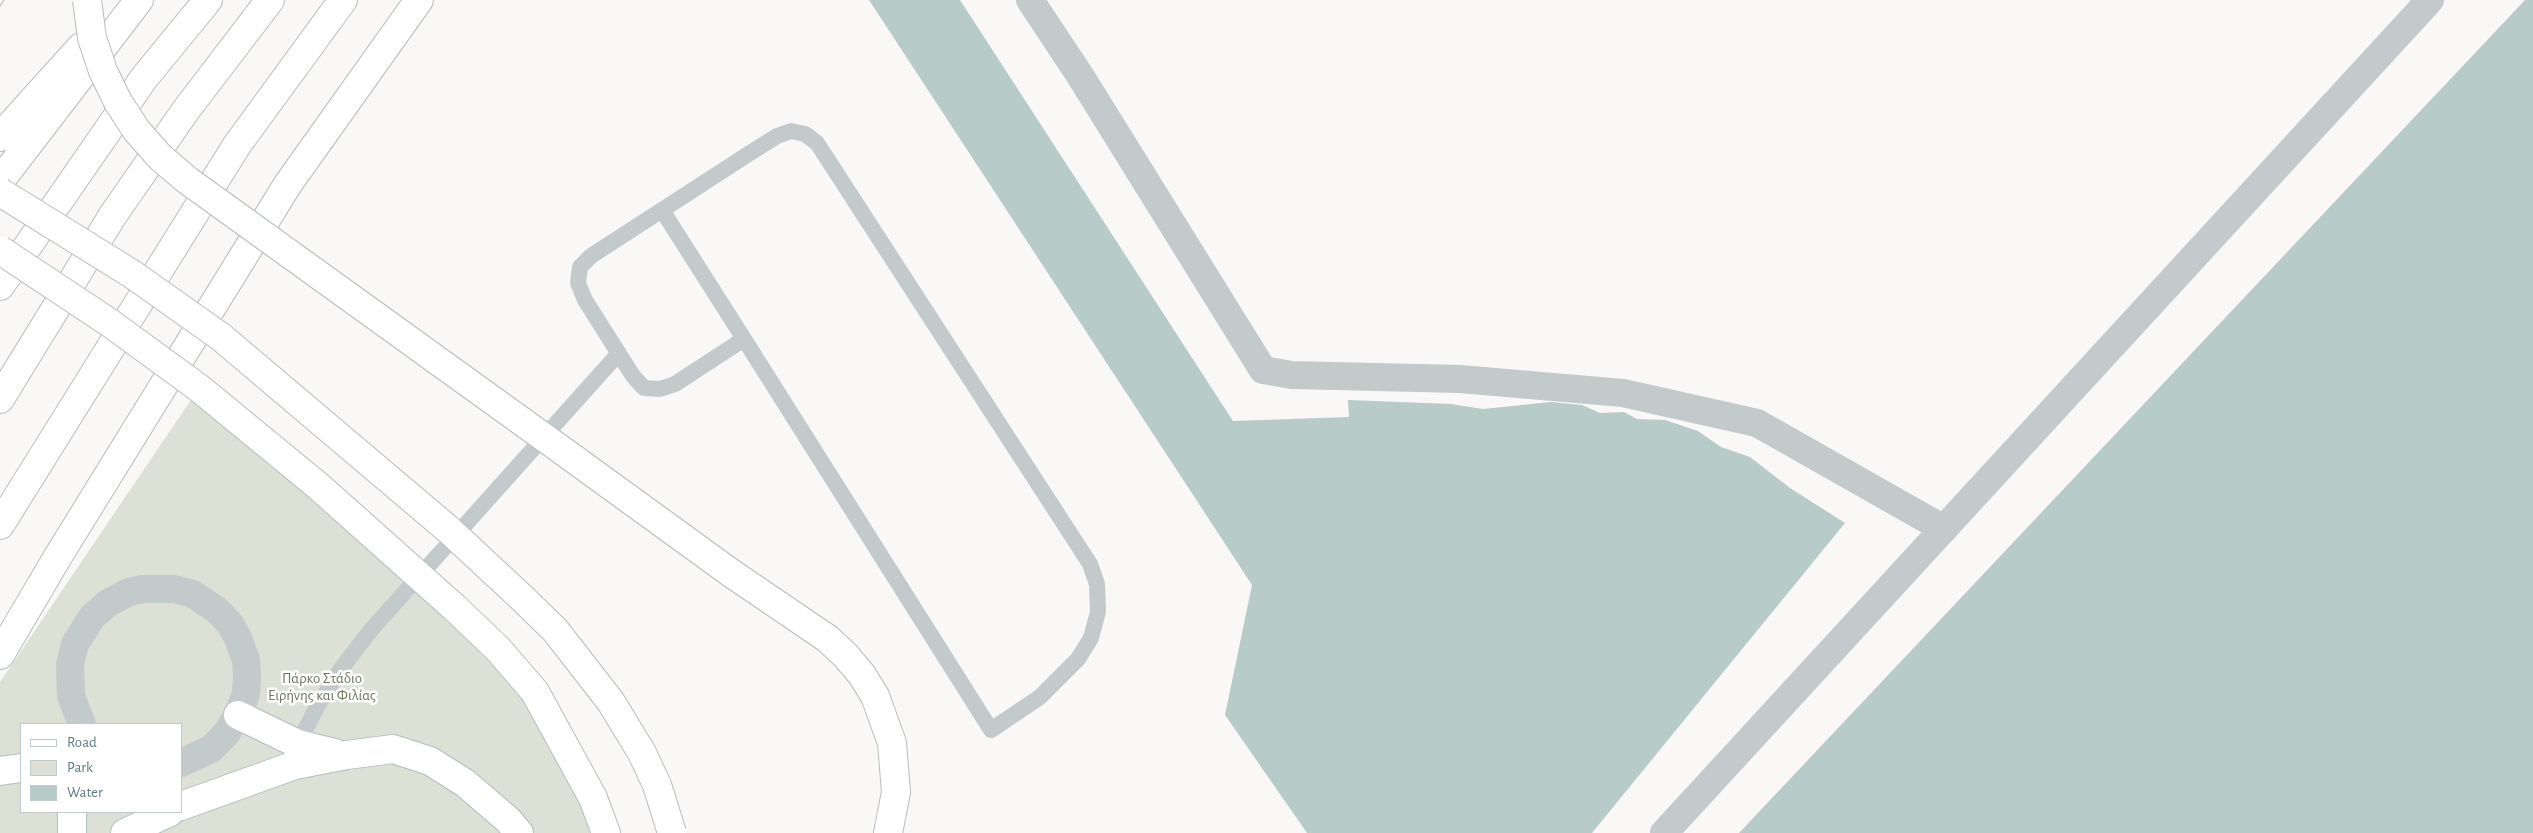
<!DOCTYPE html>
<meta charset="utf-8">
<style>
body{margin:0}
#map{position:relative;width:2533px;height:833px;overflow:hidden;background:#f9f8f6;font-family:"Alegreya Sans",sans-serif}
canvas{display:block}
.legend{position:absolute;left:20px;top:723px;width:162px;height:90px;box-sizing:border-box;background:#fff;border:1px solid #becacc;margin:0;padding:6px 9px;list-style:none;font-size:15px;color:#5d7b7f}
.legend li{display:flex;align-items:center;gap:10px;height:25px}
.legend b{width:25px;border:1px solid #becacc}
</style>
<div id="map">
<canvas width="2533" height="833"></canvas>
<ul class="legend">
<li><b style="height:6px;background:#fff"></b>Road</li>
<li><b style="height:14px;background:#dce0d5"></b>Park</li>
<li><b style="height:14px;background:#b7cbc9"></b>Water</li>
</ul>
</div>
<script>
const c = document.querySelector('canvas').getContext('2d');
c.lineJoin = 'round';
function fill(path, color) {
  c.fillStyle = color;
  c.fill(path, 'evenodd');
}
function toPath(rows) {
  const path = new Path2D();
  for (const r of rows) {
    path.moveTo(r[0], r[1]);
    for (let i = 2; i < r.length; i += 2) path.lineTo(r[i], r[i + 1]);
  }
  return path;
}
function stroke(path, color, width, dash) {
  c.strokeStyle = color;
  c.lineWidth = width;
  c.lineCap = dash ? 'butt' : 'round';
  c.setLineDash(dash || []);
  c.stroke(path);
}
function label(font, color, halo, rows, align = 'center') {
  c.font = font + ' "Alegreya Sans",sans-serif';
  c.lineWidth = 5;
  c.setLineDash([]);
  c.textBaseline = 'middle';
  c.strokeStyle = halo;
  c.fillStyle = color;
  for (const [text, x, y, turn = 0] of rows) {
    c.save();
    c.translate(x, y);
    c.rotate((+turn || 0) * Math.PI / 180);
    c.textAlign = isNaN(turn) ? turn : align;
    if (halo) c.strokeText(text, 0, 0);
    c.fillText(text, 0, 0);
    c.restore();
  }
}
const green = toPath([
 [199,388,498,649,606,833,0,833,0,682],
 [21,724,181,724,181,812,21,812]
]);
const water = toPath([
 [869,0,960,0,1233,421,1349,417,1348,400,1451,404,1483,409,1551,402,1582,405,1600,413,1624,412,1637,419,1665,420,1698,431,1721,447,1750,457,1790,488,1845,523,1592,833,1307,833,1225,715,1252,585],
 [2525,0,2533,0,2533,833,1739,833]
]);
const lane = toPath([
 [662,210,744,339,991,730,1040,697,1078,659,1091,638,1098,612,1097,584,1090,564,817,143,805,134,791,131,777,136,750,153,591,256,580,267,578,283,585,300,633,376,644,388,660,389,675,384,744,339],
 [298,744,318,705,340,670,371,630,619,353]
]);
const street = toPath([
 [1030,0,1081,77,1263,370,1292,375,1460,379,1623,393,1757,423,1944,529],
 [82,724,71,696,70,665,75,644,92,617,108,603,129,592,142,589,174,589,193,594,218,611,230,624,238,638,246,660,247,675,246,694,238,715,226,734,211,749,181,763],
 [1664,833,2430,0]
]);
const secondary = toPath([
 [238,715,298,744,335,753],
 [181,806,295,765,347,755,393,749,430,761,465,783,508,820,519,833],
 [72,833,72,812],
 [125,833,170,812]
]);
const highway = toPath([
 [0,137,81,47],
 [0,181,139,0],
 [0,286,144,78,208,0],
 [0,399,113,215,186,110,270,0],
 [574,459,731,573,828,639,846,656,862,675,875,696,892,743,896,792,888,833],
 [0,525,237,145,343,0],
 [455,608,498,649,535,692,593,798,606,833],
 [0,655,57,558,288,184,419,0],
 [0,771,21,768]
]);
const tram = toPath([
 [0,6,4,0]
]);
const highwayBridge = toPath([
 [87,0,92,38,103,71,118,102,137,131,160,157,187,180,574,459],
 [0,192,132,274,221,337,449,530,521,597,555,630,611,702,642,753,657,785,672,833],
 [0,250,110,323,199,388,317,485,455,608]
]);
const parkNames = [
 ["Πάρκο Στάδιο",322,678],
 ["Ειρήνης και Φιλίας",322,695]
];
fill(green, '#dce0d5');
fill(water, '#b7cbc9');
stroke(secondary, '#b1bdbf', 30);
stroke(highway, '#b5bdbe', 30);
stroke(lane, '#c2cacb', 16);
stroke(street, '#c2cacb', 28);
stroke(secondary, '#fff', 28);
stroke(highway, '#fff', 28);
stroke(tram, '#a0aeb0', 1);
stroke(highwayBridge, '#b5bdbe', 30, []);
stroke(highwayBridge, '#fff', 28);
label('15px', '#6a765d', '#fff', parkNames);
</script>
